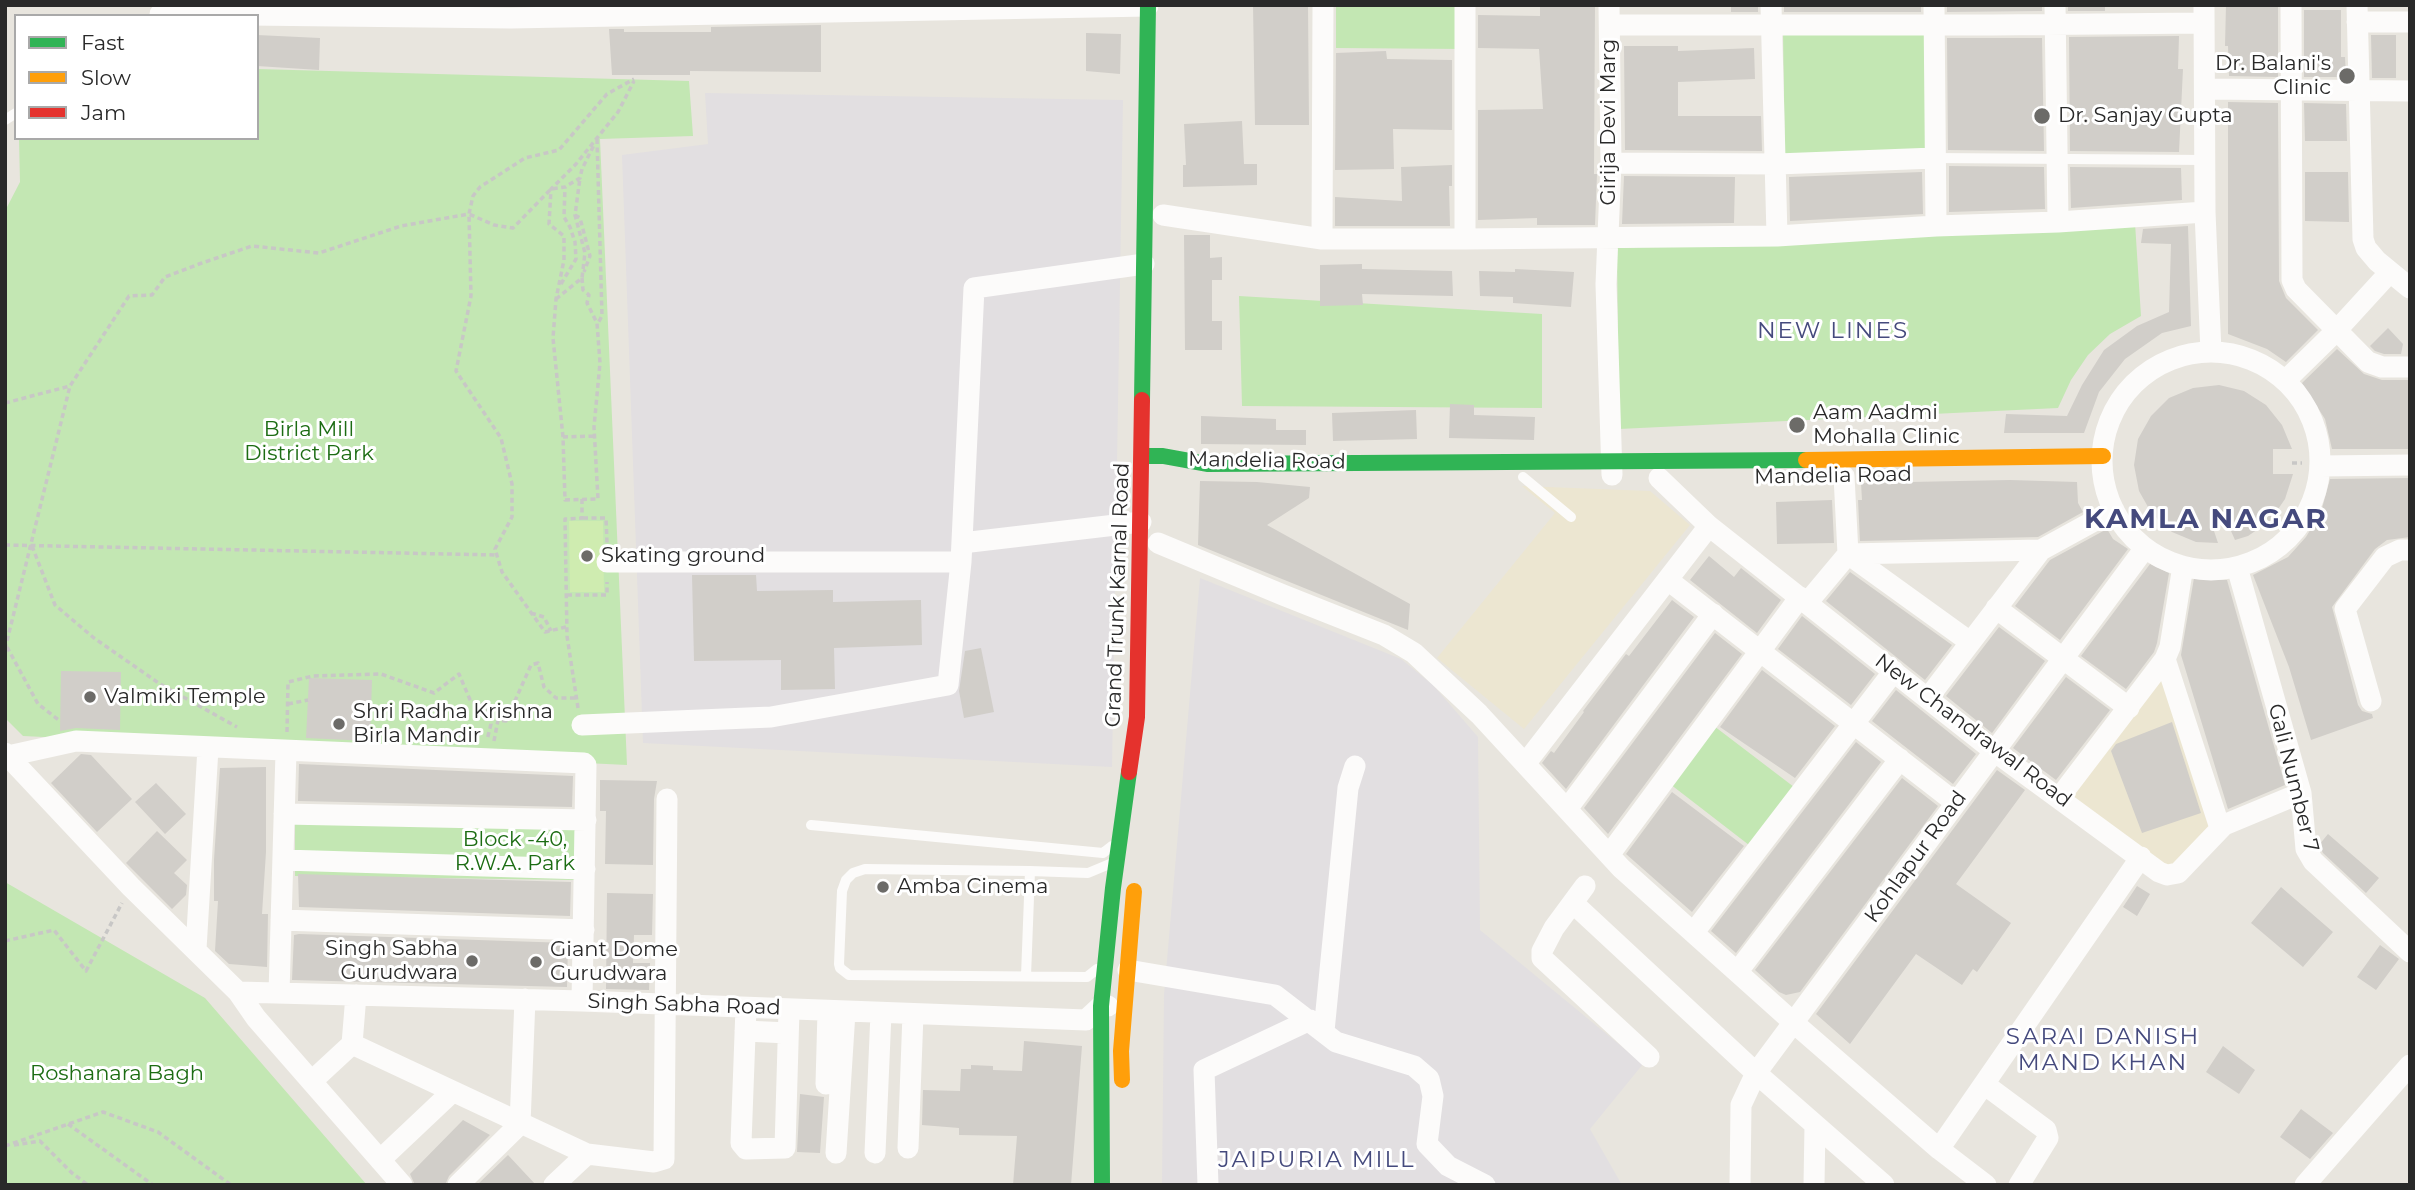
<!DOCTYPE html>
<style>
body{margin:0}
#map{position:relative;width:2415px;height:1190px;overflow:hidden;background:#e8e5de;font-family:Montserrat,sans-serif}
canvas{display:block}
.frame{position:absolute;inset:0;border:7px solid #292929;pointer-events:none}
.legend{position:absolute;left:14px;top:14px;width:245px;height:126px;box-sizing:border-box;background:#fff;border:2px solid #a9a9a9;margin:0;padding:9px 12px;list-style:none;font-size:21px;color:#292929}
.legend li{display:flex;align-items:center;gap:14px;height:35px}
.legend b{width:35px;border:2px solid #a9a9a9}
</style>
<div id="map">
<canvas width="2415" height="1190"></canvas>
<div class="frame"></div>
<ul class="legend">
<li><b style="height:9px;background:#30b455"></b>Fast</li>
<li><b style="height:9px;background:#ff9f0a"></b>Slow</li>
<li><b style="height:9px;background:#e5322d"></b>Jam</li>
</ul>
</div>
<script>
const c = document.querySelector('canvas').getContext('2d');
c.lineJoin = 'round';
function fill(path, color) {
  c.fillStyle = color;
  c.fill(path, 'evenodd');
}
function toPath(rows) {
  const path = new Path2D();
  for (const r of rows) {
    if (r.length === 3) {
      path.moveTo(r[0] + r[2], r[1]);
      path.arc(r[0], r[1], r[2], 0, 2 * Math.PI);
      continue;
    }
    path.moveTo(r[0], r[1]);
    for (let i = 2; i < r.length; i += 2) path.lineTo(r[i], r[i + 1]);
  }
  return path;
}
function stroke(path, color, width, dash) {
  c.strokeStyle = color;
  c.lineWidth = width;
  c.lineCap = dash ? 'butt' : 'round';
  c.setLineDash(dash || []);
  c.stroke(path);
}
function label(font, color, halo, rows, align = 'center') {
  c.font = font + ' Montserrat,sans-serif';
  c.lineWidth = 6;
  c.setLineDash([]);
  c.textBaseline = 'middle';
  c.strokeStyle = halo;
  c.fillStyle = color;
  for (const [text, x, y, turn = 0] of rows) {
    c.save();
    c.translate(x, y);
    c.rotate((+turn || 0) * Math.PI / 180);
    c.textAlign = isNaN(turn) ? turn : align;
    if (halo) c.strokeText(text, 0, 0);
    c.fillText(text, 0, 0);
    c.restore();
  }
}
const industrial = toPath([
 [705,93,1123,100,1112,767,643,743,622,155,708,144],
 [1200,578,1401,659,1433,685,1478,737,1480,930,1643,1064,1590,1129,1622,1185,1162,1185,1164,995]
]);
const education = toPath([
 [1522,486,1650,491,1690,525,1524,729,1437,658,1555,513],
 [2163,672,2213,824,2171,870,2069,794]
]);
const green = toPath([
 [1336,5,1466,5,1464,49,1336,48],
 [1925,30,1928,156,1785,158,1783,32],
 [257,69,689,81,693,136,600,139,627,765,23,736,5,718,5,211,20,182,19,138,257,138],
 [2135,223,2141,316,2110,334,2088,355,2071,380,2058,408,1619,429,1617,248],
 [1239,296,1542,314,1542,408,1242,406],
 [1714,726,1794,787,1749,845,1670,784],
 [295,823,575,827,575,880,295,876],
 [5,882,205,998,367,1185,5,1185]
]);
const pitch = toPath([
 [569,521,603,521,604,592,570,592]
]);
const building = toPath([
 [1253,5,1308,5,1309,125,1255,125],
 [1540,5,1595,5,1594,174,1597,174,1595,225,1537,225,1537,218,1478,220,1478,110,1543,109,1539,49,1478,48,1478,15,1540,16],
 [1731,5,1758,5,1758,12,1731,12],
 [1784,5,1921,5,1921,12,1784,12],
 [1947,5,2042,5,2042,11,1947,12],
 [2068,5,2105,5,2105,11,2068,11],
 [2226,5,2278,5,2278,77,2229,76,2228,46,2225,46],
 [2304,10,2341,10,2341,57,2345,57,2346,77,2304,77],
 [821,25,821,72,690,71,690,75,612,75,609,29,624,29,624,32,711,32,711,27],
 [1086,33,1121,34,1120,74,1086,71],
 [257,35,320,38,319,70,257,66],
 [2371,35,2396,35,2396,78,2372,78],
 [2179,36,2178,69,2183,69,2179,152,2070,151,2069,37],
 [1947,38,2042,38,2044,151,1948,150],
 [1624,46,1678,46,1678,51,1754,48,1755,79,1678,82,1678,116,1761,116,1762,151,1625,150],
 [1386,51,1387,59,1452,60,1452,130,1393,129,1394,169,1335,170,1336,53],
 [2228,102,2278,103,2279,281,2286,298,2318,330,2286,362,2267,349,2228,334],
 [2304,103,2346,104,2347,141,2305,141],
 [1242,121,1244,164,1257,164,1257,185,1183,187,1183,165,1186,165,1184,124],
 [1452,165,1452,186,1449,186,1450,226,1335,226,1335,197,1402,201,1401,167],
 [1949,166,2044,167,2045,209,1949,212],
 [2070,167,2181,168,2182,200,2071,208],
 [1922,172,1923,214,1790,221,1789,177],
 [2305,172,2348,172,2349,222,2305,221],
 [1624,176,1735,177,1734,223,1622,224],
 [2188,226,2191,326,2162,333,2125,359,2099,392,2084,433,2004,433,2006,414,2067,416,2082,385,2104,350,2137,326,2169,312,2171,244,2141,243,2143,229],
 [1184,235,1210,235,1210,258,1222,257,1222,280,1212,280,1212,321,1222,321,1222,350,1185,350],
 [1362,264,1362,269,1452,271,1453,296,1362,294,1363,305,1320,306,1320,265],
 [1515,269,1574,272,1571,307,1513,303,1513,297,1480,296,1479,271,1515,272],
 [2388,328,2403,344,2401,354,2384,354,2375,351,2370,346],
 [2337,349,2364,374,2382,380,2410,380,2410,449,2332,449,2325,419,2302,383],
 [2219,385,2244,391,2266,405,2282,425,2292,449,2273,449,2273,474,2293,474,2285,499,2270,521,2248,536,2235,540,2227,522,2213,528,2218,543,2196,542,2172,532,2152,514,2139,491,2134,465,2138,439,2151,416,2169,398,2193,388],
 [1450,404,1474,405,1474,415,1535,417,1534,440,1449,438],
 [1416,410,1417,439,1333,441,1332,413],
 [1201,416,1276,419,1276,430,1306,430,1306,445,1201,444],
 [2410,478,2410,537,2387,540,2375,549,2332,607,2358,705,2362,711,2372,714,2373,718,2311,740,2289,667,2253,575,2288,557,2306,537,2321,512,2330,479],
 [2010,480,2077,482,2078,503,2083,512,2038,537,1860,541,1858,500,1862,500,1861,483],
 [1200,481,1257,482,1310,487,1309,498,1267,525,1410,604,1408,630,1198,545],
 [1832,500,1834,543,1777,544,1776,502],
 [2107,529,2113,539,2128,549,2060,640,2015,606,2050,560],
 [1709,556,1734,577,1741,568,1781,600,1757,633,1690,580],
 [2150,564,2169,573,2157,643,2154,652,2126,689,2081,656],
 [1850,572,1952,645,1925,680,1826,601],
 [692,575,756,575,757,591,833,590,833,602,921,600,922,645,834,648,835,689,781,690,781,660,694,661],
 [2194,578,2227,580,2285,785,2228,809,2181,655],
 [1672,600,1694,617,1566,789,1542,763,1551,751,1554,753,1584,712,1583,711,1626,654,1629,656],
 [1802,616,1875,674,1851,705,1778,649],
 [1999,627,2045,661,1992,733,1946,696],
 [1715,633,1742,654,1608,834,1584,808],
 [981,648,994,712,964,718,959,691,965,651],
 [1762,670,1835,726,1795,778,1720,727],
 [61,671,121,672,120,730,76,728,60,731],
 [2066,677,2110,710,2056,780,2013,748],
 [309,678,372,680,370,741,306,738],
 [1896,690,1976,754,1953,784,1872,721],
 [2172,722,2201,813,2142,833,2111,751,2116,744],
 [1856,742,1881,762,1736,953,1711,931],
 [81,754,91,755,132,799,97,832,51,783],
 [299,764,573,776,572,807,298,801],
 [266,767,266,852,262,914,268,914,267,967,229,964,215,951,218,901,214,901,214,860,220,768],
 [1997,770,2025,790,1956,884,2011,923,1977,972,1973,969,1962,985,1916,954,1850,1044,1816,1014],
 [1902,778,1938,806,1800,992,1786,995,1779,992,1755,970],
 [600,780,657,781,654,799,653,865,605,864,606,811,600,811],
 [156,783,186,814,165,834,135,802],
 [1672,792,1744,846,1692,912,1626,854],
 [157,831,187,860,174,873,187,885,186,895,172,909,126,863],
 [2328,834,2379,878,2366,893,2323,853,2319,845],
 [298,874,571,882,570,916,299,907],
 [2137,886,2150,894,2137,916,2123,907],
 [2281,887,2333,932,2303,967,2251,923],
 [607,893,653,894,652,935,634,935,633,963,650,963,649,990,606,989],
 [299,934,568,943,567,987,292,980,294,935],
 [2380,945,2399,959,2376,990,2357,977],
 [1024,1041,1082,1046,1071,1185,1013,1185,1017,1136,959,1135,959,1128,922,1125,923,1090,960,1091,961,1069,971,1069,971,1065,993,1066,993,1070,1022,1071],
 [2223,1046,2255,1070,2239,1094,2206,1072],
 [800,1094,824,1097,820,1153,797,1152],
 [2301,1109,2333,1133,2310,1159,2280,1137],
 [463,1120,490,1135,449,1176,445,1185,415,1185,410,1174],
 [508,1155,536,1185,477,1185]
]);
const path = toPath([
 [597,139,602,316,598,323],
 [575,215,580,218,590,256,584,272],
 [582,278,583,290,589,295,587,303,597,323,600,363,594,427,598,499,565,500,563,437,553,338,556,299,564,260,564,236,549,224,551,189,576,164,618,112,634,81],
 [561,284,576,259,575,242,570,227,564,217,565,187],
 [556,299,582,278,585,253,575,215,580,178],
 [5,403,70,386,129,296,152,295,165,277,199,264,252,246,319,253,401,226,469,214,473,196,480,187,525,158,559,150,607,94,634,79],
 [563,437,595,436],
 [2292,463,2302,463],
 [583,518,606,518,607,543],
 [5,545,497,555],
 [32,546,55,605,94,638,160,684,237,727],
 [567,595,607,595,607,582],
 [531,613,544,617,551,631],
 [566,627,545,632,502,572,495,549,512,517,512,484,501,438,456,371,471,296,469,214,494,225,513,228,551,189,565,187,580,178,582,169,594,145],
 [7,647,38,704,60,721],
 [5,649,70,386],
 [288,704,308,700],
 [578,708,567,636,565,519,582,518,582,499],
 [489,713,501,712,503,715,508,715],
 [287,732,288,682,313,676,381,674,434,693,459,674,471,702,487,705,491,724,487,740],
 [494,741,498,720,506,721,531,665,538,663,544,687,556,698,576,698],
 [5,941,54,930,86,971,122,903],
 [68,1124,153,1185],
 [14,1145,40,1141,72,1173,88,1185],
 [5,1146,103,1112,158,1132,231,1185]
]);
const lane = toPath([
 [5,120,16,113],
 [1935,158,2205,160],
 [1523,477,1571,517],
 [811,825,1103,853,1112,846],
 [1030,871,865,869,853,873,846,880,842,891,839,964,840,968,849,975,1087,977,1097,969],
 [1026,976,1030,871,1088,873,1112,863]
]);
const street = toPath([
 [1609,5,1611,163,1606,284,1612,475],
 [1771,5,1777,236],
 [1934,5,1936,226],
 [2055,5,2058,222],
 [2204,5,2205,212,2211,352],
 [2291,5,2292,280,2296,289,2368,362,2382,367,2410,367],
 [2357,5,2363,239,2366,248,2377,261,2410,288],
 [160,14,511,18,1148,6],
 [2357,22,2410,22],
 [1610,25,1992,25,2204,23],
 [2205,89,2410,91],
 [1611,163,1777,164,1935,158],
 [1163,215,1322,239,1465,239,1777,236,1936,226,2058,222,2205,212],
 [1322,239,1323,5],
 [1465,239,1465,5],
 [2211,461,109],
 [2285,381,2336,331,2390,272],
 [2320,466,2410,465],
 [1844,476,1848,554,2041,550,1928,698],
 [1659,478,1709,526,1994,751,2159,872,2167,875,2178,873,2224,825,2301,793],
 [962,543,1141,522],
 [1158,543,1283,595,1384,635,1414,653,1479,714,1621,868,1794,1023,1939,1149,1986,1185],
 [2041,550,2114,510],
 [607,562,961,562,974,288,1144,264],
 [2237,567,2301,793,2306,849,2313,861,2410,952],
 [1668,580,1956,803],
 [1807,603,1848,554,1970,642],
 [1996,608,2129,708],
 [2165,659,2220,828],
 [2371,701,2345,609,2385,557,2400,550,2410,550],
 [582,725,771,717,948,685,961,562],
 [5,753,131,887,238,992,256,1018,402,1185],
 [8,756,76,741,584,763,586,765,582,1001],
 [1525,764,1709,526],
 [2059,798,2165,659,2170,647,2183,566],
 [1567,809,1713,614],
 [284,814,586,820],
 [1609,855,1800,597],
 [283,860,585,869],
 [1585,886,1554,928,1542,951,1542,958,1649,1057],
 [1573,903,1756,1073,1884,1185],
 [281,920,584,930],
 [1694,932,1894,671],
 [196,949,208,748],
 [1128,970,1275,995,1336,1042,1414,1066,1429,1079,1433,1096,1427,1144,1448,1166,1485,1185],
 [1738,971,1900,759],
 [238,992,582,1001,1086,1020,1101,1006,1108,1006],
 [279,993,286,752],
 [746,1008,741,1143,746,1149,785,1148,789,1010],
 [745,1031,788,1033],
 [1324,1031,1348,788,1355,766],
 [352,1044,587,1154,654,1162,664,1159,667,799],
 [312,1081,352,1044,356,995],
 [826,1084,828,1011],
 [1984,1084,2046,1130,2048,1138,2019,1185],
 [908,1148,913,1014],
 [1939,1149,2141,857],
 [836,1153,845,1012],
 [875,1153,881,1013],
 [380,1160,452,1092],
 [458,1185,520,1124,525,999],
 [554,1185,587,1154],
 [1208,1185,1204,1070,1310,1020],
 [1740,1185,1741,1105,1756,1073,2145,548],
 [1814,1185,1815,1125],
 [2305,1185,2410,1065]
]);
const fast = toPath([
 [1142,400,1148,5],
 [1143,456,1163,456,1207,464,1806,460],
 [1102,1185,1101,1006,1113,888,1129,772]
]);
const slow = toPath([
 [1806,460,2103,456],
 [1122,1080,1121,1051,1134,891]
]);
const jam = toPath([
 [1129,772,1137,717,1142,400]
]);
const markers = [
 [2347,76,9,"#6c6b68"],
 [2042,116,9,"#6c6b68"],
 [1797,425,9,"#6c6b68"],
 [587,556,7,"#6c6b68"],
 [90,697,7,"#6c6b68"],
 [339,724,7,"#6c6b68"],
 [883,887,7,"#6c6b68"],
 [472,961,7,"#6c6b68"],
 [536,962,7,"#6c6b68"]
];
const poiNames = [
 ["Dr. Balani's",2331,64,"right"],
 ["Clinic",2331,88,"right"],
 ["Dr. Sanjay Gupta",2058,116],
 ["Aam Aadmi",1813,413],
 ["Mohalla Clinic",1813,437],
 ["Skating ground",601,556],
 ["Valmiki Temple",104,697],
 ["Shri Radha Krishna",353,712],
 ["Birla Mandir",353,736],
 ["Amba Cinema",897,887],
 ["Singh Sabha",458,949,"right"],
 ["Gurudwara",458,973,"right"],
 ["Giant Dome",550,950],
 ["Gurudwara",550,974]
];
const streetNames = [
 ["Girija Devi Marg",1609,122,-90],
 ["Mandelia Road",1267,461,1],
 ["Mandelia Road",1833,476,-1],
 ["Grand Trunk Karnal Road",1118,595,-88],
 ["New Chandrawal Road",1973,731,37],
 ["Gali Number 7",2293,778,76],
 ["Kohlapur Road",1916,857,-54],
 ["Singh Sabha Road",684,1005,2]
];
const parkNames = [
 ["Birla Mill",309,430],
 ["District Park",309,454],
 ["Block -40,",515,840],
 ["R.W.A. Park",515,864],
 ["Roshanara Bagh",117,1074]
];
const neighbourhoodNames = [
 ["NEW LINES",1833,331],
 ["SARAI DANISH",2103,1037],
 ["MAND KHAN",2103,1063],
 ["JAIPURIA MILL",1317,1160]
];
const districtNames = [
 ["KAMLA NAGAR",2206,520]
];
fill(industrial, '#e2dfe1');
fill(education, '#ece6d1');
fill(green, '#c3e7b3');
fill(pitch, '#cfecb0');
fill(building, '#d1cec9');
stroke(path, '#c8c7c6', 3.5, [5, 3.5]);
stroke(lane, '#fcfbfa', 10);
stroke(street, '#fcfbfa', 21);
stroke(fast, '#30b455', 16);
stroke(slow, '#ff9f0a', 16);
stroke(jam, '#e5322d', 16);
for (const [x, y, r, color] of markers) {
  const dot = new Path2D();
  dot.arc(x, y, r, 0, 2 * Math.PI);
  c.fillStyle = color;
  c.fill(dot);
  stroke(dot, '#fff', 2.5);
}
label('21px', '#292929', '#fff', poiNames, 'left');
label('21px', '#292929', '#fff', streetNames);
label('21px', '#1c6c13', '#fff', parkNames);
c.letterSpacing = '2px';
label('23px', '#454a7d', '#fff', neighbourhoodNames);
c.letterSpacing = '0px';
c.letterSpacing = '2px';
label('bold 28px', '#454a7d', '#fff', districtNames);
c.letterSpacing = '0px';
</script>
